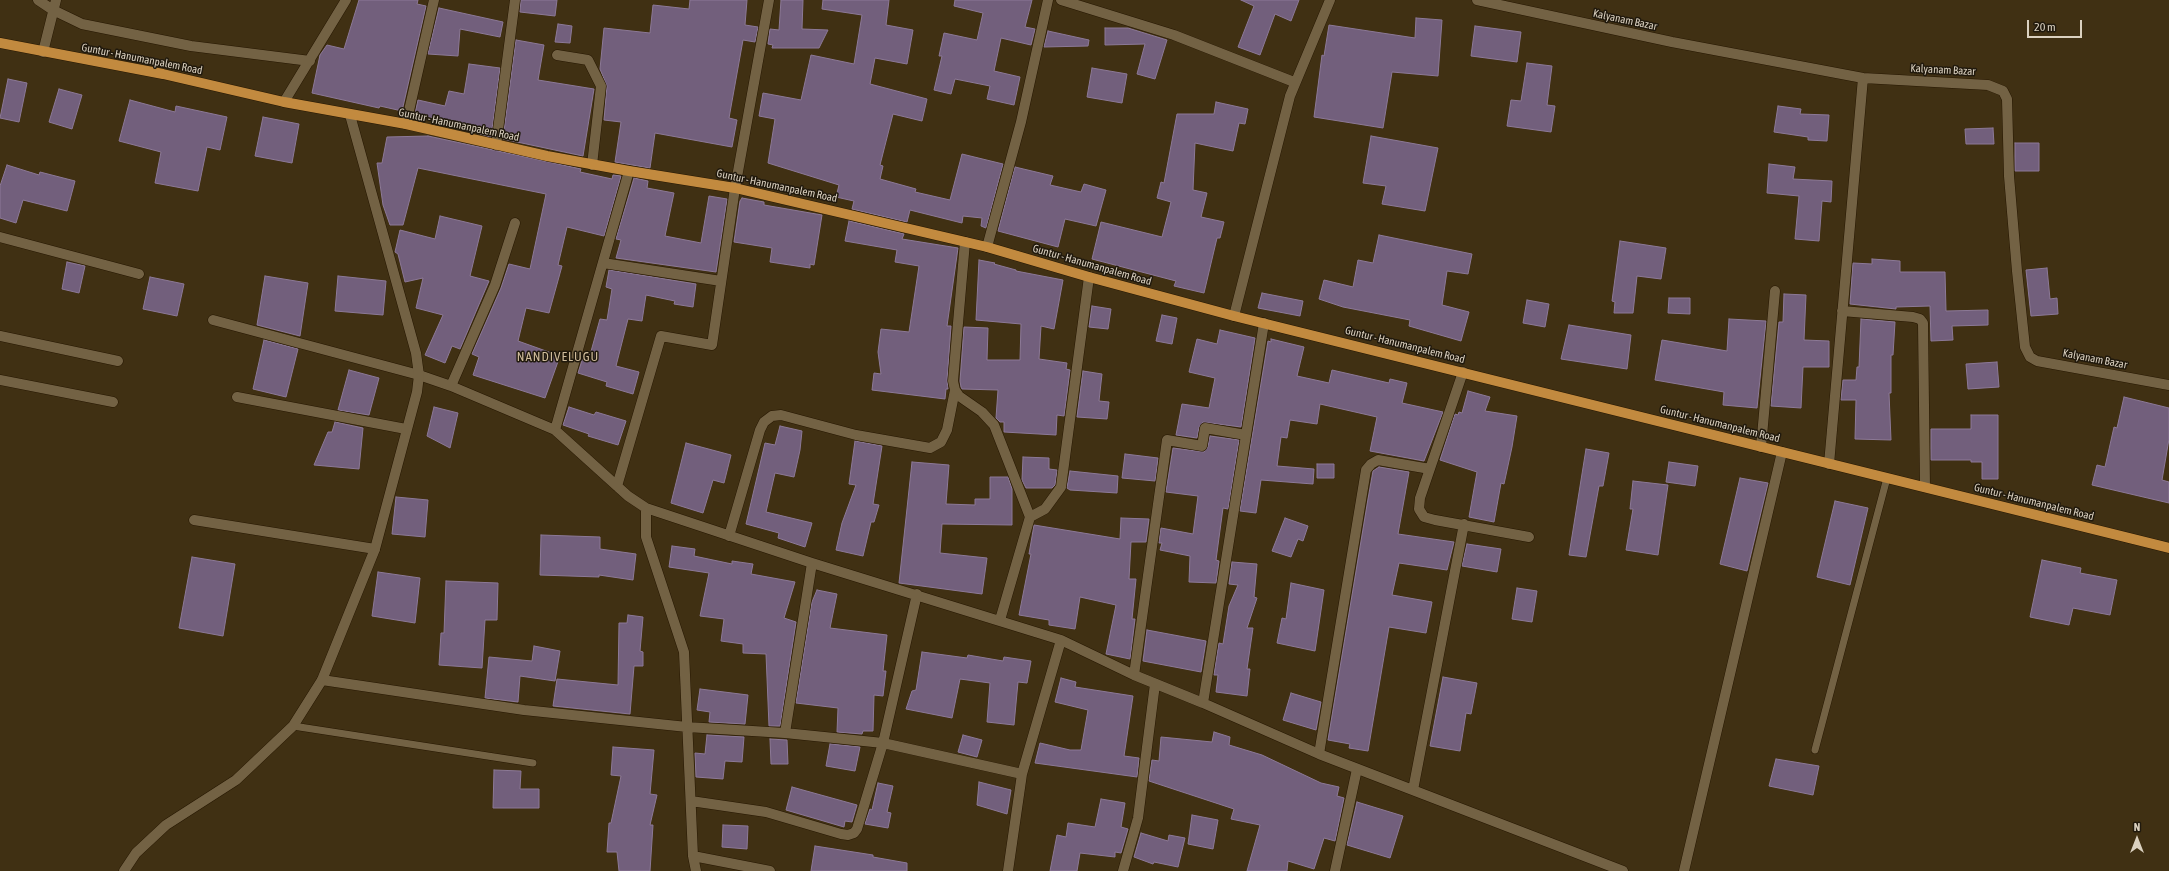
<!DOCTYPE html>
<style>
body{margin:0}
#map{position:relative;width:2169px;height:871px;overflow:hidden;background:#403013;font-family:"Asap Condensed",sans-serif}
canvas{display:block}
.north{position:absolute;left:2117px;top:819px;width:40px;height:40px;-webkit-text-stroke:3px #20190d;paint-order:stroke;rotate:0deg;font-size:11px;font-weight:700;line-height:16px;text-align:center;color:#dbd1c0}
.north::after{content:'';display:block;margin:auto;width:14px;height:18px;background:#dbd1c0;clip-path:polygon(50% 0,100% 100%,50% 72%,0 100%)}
.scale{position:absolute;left:2027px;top:20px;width:55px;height:18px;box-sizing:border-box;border:2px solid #dbd1c0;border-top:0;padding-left:5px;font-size:12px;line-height:14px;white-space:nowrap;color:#dbd1c0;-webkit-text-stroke:3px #20190d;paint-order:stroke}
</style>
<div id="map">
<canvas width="2169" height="871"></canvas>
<div class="north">N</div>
<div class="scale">20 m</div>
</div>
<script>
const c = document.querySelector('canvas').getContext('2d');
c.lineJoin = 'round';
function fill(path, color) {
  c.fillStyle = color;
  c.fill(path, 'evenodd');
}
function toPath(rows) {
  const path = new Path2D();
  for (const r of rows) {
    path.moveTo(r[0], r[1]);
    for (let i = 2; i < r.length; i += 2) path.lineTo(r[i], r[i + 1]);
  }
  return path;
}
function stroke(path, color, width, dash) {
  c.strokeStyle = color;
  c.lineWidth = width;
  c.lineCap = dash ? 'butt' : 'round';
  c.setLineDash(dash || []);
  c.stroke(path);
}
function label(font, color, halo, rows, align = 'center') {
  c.font = font + ' "Asap Condensed",sans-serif';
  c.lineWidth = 3;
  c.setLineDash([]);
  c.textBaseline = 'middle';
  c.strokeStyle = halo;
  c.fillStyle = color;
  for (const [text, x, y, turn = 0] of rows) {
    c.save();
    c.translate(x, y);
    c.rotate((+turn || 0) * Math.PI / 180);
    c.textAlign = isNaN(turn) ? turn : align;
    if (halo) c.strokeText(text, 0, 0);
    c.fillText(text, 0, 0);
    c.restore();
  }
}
const building = toPath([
 [359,0,418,0,417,4,426,6,402,111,380,106,379,108,312,93,320,55,327,45,344,49,359,0],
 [521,0,557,0,555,16,520,12,521,0],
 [690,0,747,0,745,25,758,27,755,42,743,40,729,118,737,120,732,147,655,133,650,168,615,162,621,122,604,120,607,86,600,69,604,28,650,33,653,5,689,9,690,0],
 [781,0,803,0,802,29,828,30,819,48,772,48,773,45,768,44,770,29,779,30,781,0],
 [823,0,889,0,886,25,913,30,907,64,875,58,870,84,927,99,922,121,893,114,880,165,883,166,880,179,916,189,915,192,950,200,962,154,1003,164,986,228,981,226,982,218,963,216,962,223,910,210,907,222,852,209,854,201,836,197,839,185,768,163,775,119,759,116,763,93,801,100,811,55,854,64,862,15,822,9,823,0],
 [955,0,1032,0,1025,27,1035,29,1031,45,1001,38,994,71,1020,77,1014,105,987,99,990,86,955,79,951,94,934,90,942,56,939,56,944,33,977,40,983,13,954,6,955,0],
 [1241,0,1299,0,1291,21,1275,14,1260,55,1238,47,1254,6,1241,0],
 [439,8,503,22,500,37,460,29,458,56,428,54,439,8],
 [1416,18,1442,20,1438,76,1392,72,1383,128,1314,117,1322,55,1324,56,1329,25,1415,38,1416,18],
 [558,24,572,26,570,43,555,42,558,24],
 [1475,26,1521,32,1517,62,1471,56,1475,26],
 [1105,28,1128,28,1167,40,1155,79,1137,74,1145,44,1105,45,1105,28],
 [1048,31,1089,40,1088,46,1044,47,1048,31],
 [516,40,544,45,538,80,594,89,583,156,503,139,516,40],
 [1527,63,1552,66,1547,105,1555,106,1551,132,1507,126,1511,100,1521,101,1527,63],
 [469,64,500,68,491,137,480,134,488,134,489,130,415,114,418,100,445,106,449,91,464,94,469,64],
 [1092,68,1127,74,1122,103,1087,97,1092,68],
 [8,79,27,83,19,122,0,118,8,79],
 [59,89,82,95,72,129,49,122,59,89],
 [130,100,175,112,176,106,227,117,220,150,207,147,198,191,155,183,161,152,119,141,130,100],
 [1216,102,1248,109,1245,124,1239,123,1233,151,1195,143,1193,190,1207,193,1201,217,1224,222,1220,238,1217,238,1204,293,1174,286,1176,281,1092,259,1101,222,1162,237,1171,202,1157,198,1161,182,1164,183,1177,114,1214,114,1216,102],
 [1778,106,1801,109,1800,114,1829,115,1827,141,1808,140,1808,137,1774,132,1778,106],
 [263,117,299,124,292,163,255,156,263,117],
 [1993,128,1994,144,1966,144,1965,129,1993,128],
 [428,136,581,169,580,172,612,179,613,175,621,176,604,236,567,227,558,265,562,266,549,313,526,308,518,341,560,356,545,398,473,375,479,357,472,354,501,288,509,264,530,269,546,194,418,168,403,225,390,225,383,205,377,163,382,163,387,137,428,136],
 [1371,136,1438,148,1425,211,1382,204,1386,186,1363,183,1371,136],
 [2015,143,2039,143,2039,171,2015,171,2015,143],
 [1769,164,1795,167,1793,179,1832,181,1831,202,1822,201,1819,241,1795,239,1799,196,1767,193,1769,164],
 [7,165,39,175,40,172,75,181,67,211,23,200,16,223,0,218,0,186,7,165],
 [1015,167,1053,176,1050,185,1081,192,1084,184,1106,190,1096,226,1065,219,1058,247,998,231,1015,167],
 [634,178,648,181,647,188,674,193,665,236,701,243,709,196,727,199,716,272,616,258,621,240,616,239,634,178],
 [742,198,764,202,764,205,822,215,814,265,810,264,810,268,770,262,772,248,734,242,740,201,742,198],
 [440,216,482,226,470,276,489,281,460,349,452,346,445,363,425,355,443,315,416,308,423,278,405,282,398,254,395,252,400,230,435,239,440,216],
 [849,221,904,234,902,239,958,248,947,326,951,326,947,380,948,389,946,389,945,399,872,390,874,373,881,374,878,352,881,329,909,332,919,266,895,262,897,250,845,241,849,221],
 [1379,235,1472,254,1468,274,1447,271,1442,305,1469,312,1461,341,1409,326,1410,320,1343,307,1319,299,1324,280,1353,287,1358,260,1373,263,1379,235],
 [1620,241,1666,248,1661,279,1637,276,1633,313,1614,313,1615,302,1612,301,1620,241],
 [1872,259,1900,261,1900,272,1945,272,1946,311,1988,310,1988,325,1952,326,1953,340,1931,341,1930,306,1896,307,1896,309,1850,304,1853,263,1872,264,1872,259],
 [979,260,995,263,994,264,1016,270,1016,271,1063,280,1054,329,1041,326,1039,359,1067,363,1066,369,1070,370,1064,416,1057,415,1056,435,1004,432,1004,422,1000,422,996,418,998,390,962,389,961,387,960,381,964,327,988,328,987,360,1020,360,1021,324,976,320,979,260],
 [67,262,85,266,79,293,62,289,67,262],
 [2047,268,2050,299,2057,298,2058,314,2031,316,2026,270,2047,268],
 [609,270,696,284,693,307,674,304,675,301,646,295,642,321,628,319,616,366,639,372,633,394,606,386,607,382,578,373,584,354,590,355,600,319,607,320,612,289,606,287,609,270],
 [265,276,308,283,300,336,257,325,265,276],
 [338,276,386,281,383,315,335,311,338,276],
 [150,277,184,284,177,316,143,309,150,277],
 [1262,293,1303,301,1300,316,1258,308,1262,293],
 [1784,294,1806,295,1804,340,1829,341,1829,367,1803,367,1801,408,1771,406,1779,322,1783,322,1784,294],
 [1669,298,1690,298,1690,314,1668,313,1669,298],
 [1527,300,1549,304,1545,327,1523,323,1527,300],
 [1092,306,1111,309,1108,329,1089,327,1092,306],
 [1162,315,1177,318,1172,344,1156,341,1162,315],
 [1729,319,1766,321,1757,408,1723,405,1724,392,1655,380,1662,340,1727,351,1729,319],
 [1861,319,1895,322,1893,355,1891,355,1891,393,1889,393,1891,440,1855,439,1856,400,1841,400,1843,380,1856,380,1857,367,1859,367,1861,319],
 [1569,325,1631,335,1627,369,1561,359,1569,325],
 [1220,330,1255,338,1241,427,1203,422,1199,427,1197,438,1176,435,1182,404,1209,408,1215,378,1189,372,1197,339,1217,344,1220,330],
 [1271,339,1304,347,1297,376,1329,383,1332,370,1389,383,1390,379,1407,383,1402,403,1443,412,1424,461,1370,451,1377,417,1320,404,1317,424,1290,420,1287,438,1281,437,1277,466,1314,469,1313,484,1261,480,1256,513,1240,511,1268,341,1271,342,1271,339],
 [264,340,298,349,286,397,253,389,264,340],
 [1997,362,1999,387,1968,389,1966,364,1997,362],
 [349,370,379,378,369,415,338,410,349,370],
 [1083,371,1102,374,1099,401,1109,402,1107,419,1077,417,1083,371],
 [1468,391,1490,397,1485,411,1517,416,1512,447,1504,484,1501,483,1494,522,1469,517,1477,472,1440,460,1455,414,1458,415,1459,412,1462,413,1468,391],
 [2124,397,2169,408,2169,439,2162,480,2169,482,2169,503,2092,485,2097,465,2105,467,2114,427,2117,428,2124,397],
 [434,407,458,413,450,448,427,436,434,407],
 [569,407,594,415,596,412,626,421,618,445,588,436,589,434,563,425,569,407],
 [1971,415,1998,415,1998,479,1982,479,1982,462,1971,462,1971,460,1931,460,1931,429,1971,429,1971,415],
 [335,422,363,428,359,469,314,465,328,432,332,432,335,422],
 [780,426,802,431,800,450,794,477,775,473,766,512,812,523,805,547,778,538,779,533,746,524,765,443,775,445,780,426],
 [1210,436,1239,440,1228,509,1223,508,1216,560,1219,561,1216,583,1189,582,1190,556,1160,550,1162,543,1159,543,1161,528,1193,534,1198,496,1166,492,1173,448,1204,452,1208,447,1210,436],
 [855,441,882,446,873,504,879,505,874,522,871,522,863,556,836,550,842,523,856,485,849,484,855,441],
 [686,443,731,455,724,483,713,480,703,513,671,503,686,443],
 [1586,449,1609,453,1603,486,1599,486,1586,557,1569,555,1586,449],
 [1125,454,1158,458,1155,481,1122,478,1125,454],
 [1023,457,1049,458,1049,469,1057,470,1055,485,1052,488,1026,488,1022,480,1023,457],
 [912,462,949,465,946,504,975,505,975,499,990,499,990,477,1008,477,1012,489,1012,525,942,524,940,553,987,558,982,594,899,583,912,462],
 [1669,462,1698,466,1695,486,1666,482,1669,462],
 [1317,464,1334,464,1334,478,1317,478,1317,464],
 [1379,467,1409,472,1398,534,1454,542,1447,570,1399,563,1392,595,1432,602,1426,633,1389,627,1368,751,1349,748,1350,744,1328,740,1368,499,1373,471,1379,467],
 [1070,471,1118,476,1117,493,1070,490,1067,488,1070,471],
 [1740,478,1768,483,1747,571,1720,564,1740,478],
 [1633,481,1668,485,1658,555,1626,550,1633,509,1630,509,1633,481],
 [396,497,428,500,425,537,392,534,396,497],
 [1835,501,1868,508,1850,585,1817,577,1835,501],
 [1121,518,1149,519,1146,542,1131,542,1129,579,1136,579,1132,619,1135,619,1130,659,1106,654,1116,605,1080,597,1075,629,1049,625,1049,620,1019,615,1031,554,1029,554,1034,525,1120,539,1121,518],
 [1285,518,1308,526,1303,541,1298,539,1291,557,1272,551,1285,518],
 [541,535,600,537,600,549,636,554,633,580,599,575,599,577,540,575,541,535],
 [1467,544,1501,549,1497,572,1462,566,1467,544],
 [672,546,695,549,694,556,732,564,732,561,753,564,751,574,795,582,784,618,796,622,780,726,769,726,766,654,743,653,743,644,721,641,724,619,700,616,709,573,669,567,672,546],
 [192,557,235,564,223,636,179,628,192,557],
 [2042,560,2081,568,2080,573,2117,580,2110,615,2073,608,2069,625,2030,617,2042,560],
 [1232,562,1257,564,1254,597,1257,598,1247,628,1253,628,1247,669,1250,669,1247,696,1216,692,1218,675,1214,675,1219,643,1223,644,1229,606,1238,585,1229,584,1232,562],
 [378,572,420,578,415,623,372,616,378,572],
 [446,581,498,583,497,620,485,620,482,668,439,665,441,633,444,633,446,581],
 [1291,583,1324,590,1315,651,1277,643,1282,618,1286,619,1291,583],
 [1517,588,1537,591,1532,622,1512,619,1517,588],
 [817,590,837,594,830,628,887,635,883,671,886,671,883,696,874,695,873,731,863,731,862,734,837,732,838,708,796,703,812,602,817,590],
 [628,615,643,617,640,651,643,652,643,666,634,666,630,714,553,706,557,679,618,685,619,623,627,623,628,615],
 [1147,630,1206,641,1201,672,1143,661,1147,630],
 [534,646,560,651,555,681,520,676,518,702,485,698,489,657,532,661,534,646],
 [922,652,967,658,968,655,1003,661,1004,657,1031,661,1027,683,1018,682,1014,725,987,722,990,683,960,679,952,718,906,709,912,691,916,690,922,652],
 [1443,677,1477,683,1471,714,1466,713,1460,751,1430,746,1443,677],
 [1061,678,1076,682,1075,687,1133,696,1124,756,1139,758,1137,777,1035,763,1040,743,1070,750,1081,750,1088,710,1055,702,1061,678],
 [700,689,748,695,745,724,709,722,710,712,697,710,700,689],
 [1291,693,1321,702,1316,730,1283,720,1291,693],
 [1214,732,1230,737,1229,745,1262,755,1321,783,1339,787,1337,796,1344,798,1335,841,1324,838,1314,869,1288,861,1287,871,1247,871,1260,825,1231,819,1234,809,1149,781,1152,760,1159,761,1161,737,1212,742,1214,732],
 [707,735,744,737,742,762,725,761,723,779,696,777,695,753,705,754,707,735],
 [963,735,982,740,977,757,958,752,963,735],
 [770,739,787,740,788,764,771,764,770,739],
 [830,744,860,747,855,771,826,766,830,744],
 [613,747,654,750,650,794,657,795,650,825,653,825,650,871,619,871,617,852,607,852,609,823,611,823,621,776,611,775,613,747],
 [1776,759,1819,766,1813,795,1769,786,1776,759],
 [494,770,521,771,520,789,539,789,539,808,493,808,494,770],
 [979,782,1011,790,1007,814,977,805,979,782],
 [878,783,893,786,887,812,891,813,888,828,865,824,870,809,872,810,878,783],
 [792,787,857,805,852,822,845,821,844,827,786,810,792,787],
 [1101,799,1125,803,1121,827,1128,829,1121,853,1115,852,1115,857,1080,853,1077,871,1050,871,1057,835,1066,837,1068,823,1095,827,1101,799],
 [1357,802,1403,816,1390,858,1347,845,1357,802],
 [1192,815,1218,820,1213,849,1188,844,1192,815],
 [723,825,748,826,747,849,722,847,723,825],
 [1141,833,1168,841,1169,835,1185,838,1178,867,1154,862,1153,864,1134,857,1141,833],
 [815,846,873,855,873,857,907,863,907,871,811,871,815,846]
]);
const service = toPath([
 [293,726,533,763],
 [1815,750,1887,478]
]);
const minor = toPath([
 [38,0,53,10,82,24,191,46,310,61],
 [1061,0,1174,35,1294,82],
 [1477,0,1672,42,1863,78,1988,85,2003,91,2007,99,2009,176,2017,271,2025,347,2030,357,2037,361,2169,385],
 [43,52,56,0],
 [557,55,588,60,601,86,592,165],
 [284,102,346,0],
 [406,124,434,0],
 [496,145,515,0],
 [0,237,139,274],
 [965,242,953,381,955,390,959,396,982,412,994,425,1030,517],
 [987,247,1021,122,1048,0],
 [603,263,721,281],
 [1842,311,1913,317,1920,319,1923,323,1925,487],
 [1234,316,1290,96,1330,0],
 [213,320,419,375,451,386,555,430,628,496,646,508,812,563,1061,640,1134,675,1203,703,1319,754,1623,871],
 [0,336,118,361],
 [1463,372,1420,498,1419,509,1424,517,1435,520,1529,537],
 [0,380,113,402],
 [451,386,495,285,515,223],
 [237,397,406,429],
 [555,430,629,171],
 [1761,447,1775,291],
 [1829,464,1863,78],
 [617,486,661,336,712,345,735,188,769,0],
 [646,508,646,537,684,652,693,856,696,871],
 [194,520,375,549],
 [729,536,760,430,764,422,772,416,781,415,856,435,930,448,941,442,947,430,955,390],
 [1000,620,1030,517,1045,509,1061,487,1089,277],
 [1134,675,1167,440,1202,446,1205,428,1246,435],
 [322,680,524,710,687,727,785,733,883,743,1022,774],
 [1203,703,1264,323],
 [785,733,812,563],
 [1319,754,1366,470,1371,464,1378,460,1430,469],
 [1413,790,1464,524],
 [691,801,766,812,841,834,848,835,854,833,857,829,883,743,917,594],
 [693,856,770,871],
 [1008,871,1022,774,1061,640],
 [1123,871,1138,818,1155,684],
 [1335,871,1357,769],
 [1684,871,1782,452]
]);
const tertiary = toPath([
 [124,871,136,853,166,825,236,780,293,726,322,680,375,549,417,392,419,375,416,353,350,115]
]);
const primary = toPath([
 [0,43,163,74,284,102,406,124,547,156,629,171,735,188,987,247,1089,277,1234,316,2169,548]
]);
const streetNames = [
 ["Kalyanam Bazar",1625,20,12],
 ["Guntur - Hanumanpalem Road",142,59,11],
 ["Kalyanam Bazar",1943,70,3],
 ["Guntur - Hanumanpalem Road",459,125,12],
 ["Guntur - Hanumanpalem Road",777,186,12],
 ["Guntur - Hanumanpalem Road",1092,265,16],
 ["Guntur - Hanumanpalem Road",1405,345,14],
 ["Kalyanam Bazar",2095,359,11],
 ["Guntur - Hanumanpalem Road",1720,424,14],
 ["Guntur - Hanumanpalem Road",2034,502,14]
];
const quarterNames = [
 ["NANDIVELUGU",558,357]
];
fill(building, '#725f7c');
stroke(building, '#8c7997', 1);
stroke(service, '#261700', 8);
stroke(minor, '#261700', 11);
stroke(tertiary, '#261700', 11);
stroke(primary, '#261700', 11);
stroke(service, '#736244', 7);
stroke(minor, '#736244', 10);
stroke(tertiary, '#736244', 10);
stroke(primary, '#c28a3f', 10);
label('11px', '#dbd1c0', '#20190d', streetNames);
c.letterSpacing = '1px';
label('13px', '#d0bc9b', '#20190d', quarterNames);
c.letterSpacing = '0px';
</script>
